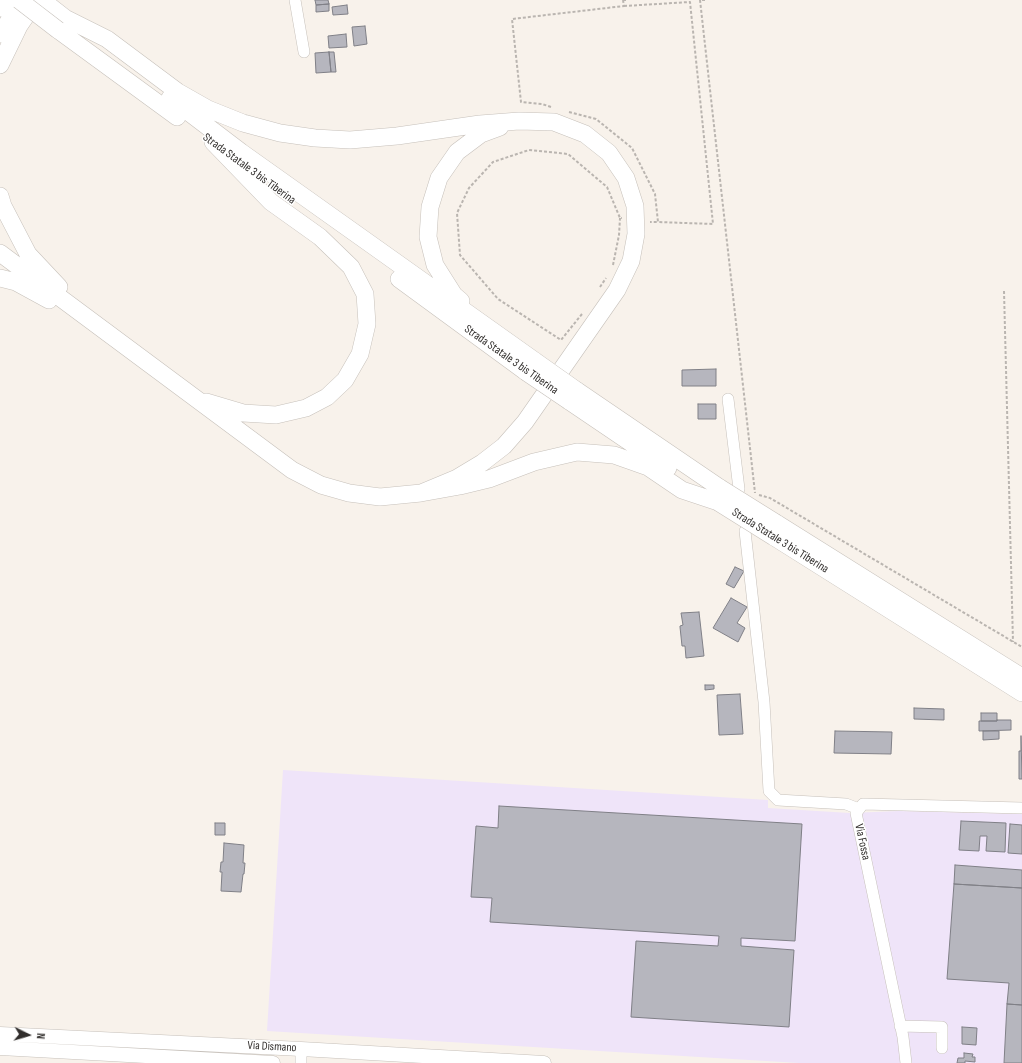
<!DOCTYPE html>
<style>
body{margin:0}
#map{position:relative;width:1022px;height:1063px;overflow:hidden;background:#f8f2eb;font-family:"Sofia Sans Condensed",sans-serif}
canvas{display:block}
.north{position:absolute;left:8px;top:1015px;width:40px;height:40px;-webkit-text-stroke:3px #fff;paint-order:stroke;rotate:95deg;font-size:11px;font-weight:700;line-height:16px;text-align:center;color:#312e2c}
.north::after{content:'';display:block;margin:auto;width:14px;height:18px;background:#312e2c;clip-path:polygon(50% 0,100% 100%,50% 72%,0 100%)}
</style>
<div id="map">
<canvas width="1022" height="1063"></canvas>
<div class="north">N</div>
</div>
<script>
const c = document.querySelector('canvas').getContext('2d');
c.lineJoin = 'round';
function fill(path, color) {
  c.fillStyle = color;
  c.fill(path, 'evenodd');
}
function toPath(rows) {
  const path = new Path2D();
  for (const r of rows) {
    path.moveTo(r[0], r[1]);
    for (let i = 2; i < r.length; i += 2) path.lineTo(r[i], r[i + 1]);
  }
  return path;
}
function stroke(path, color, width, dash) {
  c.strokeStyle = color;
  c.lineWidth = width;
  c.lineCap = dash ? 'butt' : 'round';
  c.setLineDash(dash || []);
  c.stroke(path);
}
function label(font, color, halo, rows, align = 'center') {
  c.font = font + ' "Sofia Sans Condensed",sans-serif';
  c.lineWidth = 3;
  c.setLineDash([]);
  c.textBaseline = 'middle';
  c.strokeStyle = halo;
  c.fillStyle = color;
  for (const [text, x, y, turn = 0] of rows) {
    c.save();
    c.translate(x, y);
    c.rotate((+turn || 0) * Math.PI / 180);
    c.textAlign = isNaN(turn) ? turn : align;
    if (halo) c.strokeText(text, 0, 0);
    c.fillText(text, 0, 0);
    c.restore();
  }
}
const industrial = toPath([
 [283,770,768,800,768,808,850,813,899,811,1022,814,1022,1063,799,1063,267,1031]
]);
const building = toPath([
 [315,0,328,0,329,4,316,5,315,0],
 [329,4,329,11,316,12,316,5,329,4],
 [347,5,348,14,333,15,332,7,347,5],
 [365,26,367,44,354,46,352,27,365,26],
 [346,34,347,47,329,48,328,36,346,34],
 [329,52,331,72,316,73,315,53,329,52],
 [329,52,334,52,336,72,331,72,329,52],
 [716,369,716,386,682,386,682,370,716,369],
 [698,404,716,404,716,419,698,419,698,404],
 [735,567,744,571,734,588,726,584,735,567],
 [731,598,747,607,737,623,745,628,738,642,713,628,731,598],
 [699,612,704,656,686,658,685,646,682,646,680,627,680,626,683,625,681,613,699,612],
 [705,685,714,685,714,689,705,690,705,685],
 [740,694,743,734,719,735,717,695,740,694],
 [914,708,944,709,944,720,914,719,914,708],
 [981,713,997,713,997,721,981,721,981,713],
 [997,720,1011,720,1011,730,979,731,979,721,997,721,997,720],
 [835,731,892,732,891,754,834,753,835,731],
 [983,731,999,731,999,739,983,740,983,731],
 [1021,736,1022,779,1019,779,1019,751,1021,751,1021,736],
 [499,806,802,824,795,941,741,938,741,946,794,950,789,1027,631,1017,636,941,718,946,719,936,490,922,492,898,471,897,476,826,498,828,499,806],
 [961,821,1006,823,1005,852,986,851,987,836,980,836,979,851,959,850,961,821],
 [215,823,225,823,225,835,215,835,215,823],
 [1010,824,1022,825,1022,854,1008,853,1010,824],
 [224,843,244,845,243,863,245,863,244,874,243,874,241,892,221,891,222,872,220,872,221,862,223,862,224,843],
 [955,865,1022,870,1022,888,954,884,955,865],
 [954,884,1022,888,1022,1005,1007,1004,1009,983,947,979,954,884],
 [1007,1004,1022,1005,1022,1063,1004,1063,1007,1004],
 [962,1027,977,1028,976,1045,962,1044,962,1027],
 [964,1053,973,1054,972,1057,975,1057,975,1062,965,1061,965,1063,957,1063,958,1058,964,1058,964,1053]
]);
const path = toPath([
 [623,0,628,0],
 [705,0,700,0,755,493],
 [624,6,690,2,713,224,658,222],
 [551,107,542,104,521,102,512,19,624,6,623,0],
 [569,112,596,119,632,148,655,194,658,222,650,222],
 [613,265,619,235,620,218],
 [600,287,606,278],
 [1004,291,1013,642],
 [582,314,561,340,498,299,460,255,457,213,469,188,493,162,529,150,568,154,607,187,620,218,622,218],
 [759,495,770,498,1022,647]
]);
const minor = toPath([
 [295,0,304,52],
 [728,399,739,489],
 [745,531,764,702,769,791,778,800,846,804,859,809],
 [900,1026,942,1027,942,1048],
 [301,1063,301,1049],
 [906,1063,903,1037,856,813,863,804,1022,808]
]);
const major = toPath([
 [0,1034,301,1049,544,1063],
 [0,1048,273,1063]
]);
const highway = toPath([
 [42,0,74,25],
 [0,8,6,0],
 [65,18,107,39,178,92,208,109,243,123,280,133,315,138,350,140,397,136,480,124,519,121,554,122,585,134,609,153,626,178,635,206,636,234,631,261,617,290,525,422,504,446,482,463,457,478,421,493],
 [58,30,177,117],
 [0,34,20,4],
 [0,65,19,26,37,0],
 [170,98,241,152,535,361],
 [0,196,3,206,28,254,59,287],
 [0,253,292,470,321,485,349,493,380,497,421,493,460,486,489,479,534,462,577,452,614,455,648,467,682,490,718,502],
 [0,278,16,282,49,300],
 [399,279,526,372],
 [461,301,454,295,435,265,428,237,430,207,439,178,457,152,481,134,500,127],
 [576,390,720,488],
 [569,401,668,468],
 [206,402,243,413,276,415,306,408,327,397,345,380,360,354,367,324,365,294,351,267,320,237,271,202,213,142],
 [776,523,1022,677],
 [774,537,1022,693]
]);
const highwayBridge = toPath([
 [19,0,58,30],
 [535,361,576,390],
 [526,372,569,401],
 [720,488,776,523],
 [718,502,774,537]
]);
const streetNames = [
 ["Strada Statale 3 bis Tiberina",249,169,36],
 ["Strada Statale 3 bis Tiberina",511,360,35],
 ["Strada Statale 3 bis Tiberina",780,541,32],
 ["Via Fossa",862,842,78],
 ["Via Dismano",272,1047,3]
];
fill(industrial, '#efe4f9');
fill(building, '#b6b6be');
stroke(building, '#808087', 1);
stroke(minor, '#c6c0ba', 12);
stroke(major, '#c6c0ba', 15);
stroke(highway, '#c6c0ba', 18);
stroke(path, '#bab5b0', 2, [3, 2]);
stroke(minor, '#fff', 11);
stroke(major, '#fff', 14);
stroke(highway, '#fff', 17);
stroke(highwayBridge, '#c6c0ba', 18, []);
stroke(highwayBridge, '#fff', 17);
label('12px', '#312e2c', '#fff', streetNames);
</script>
